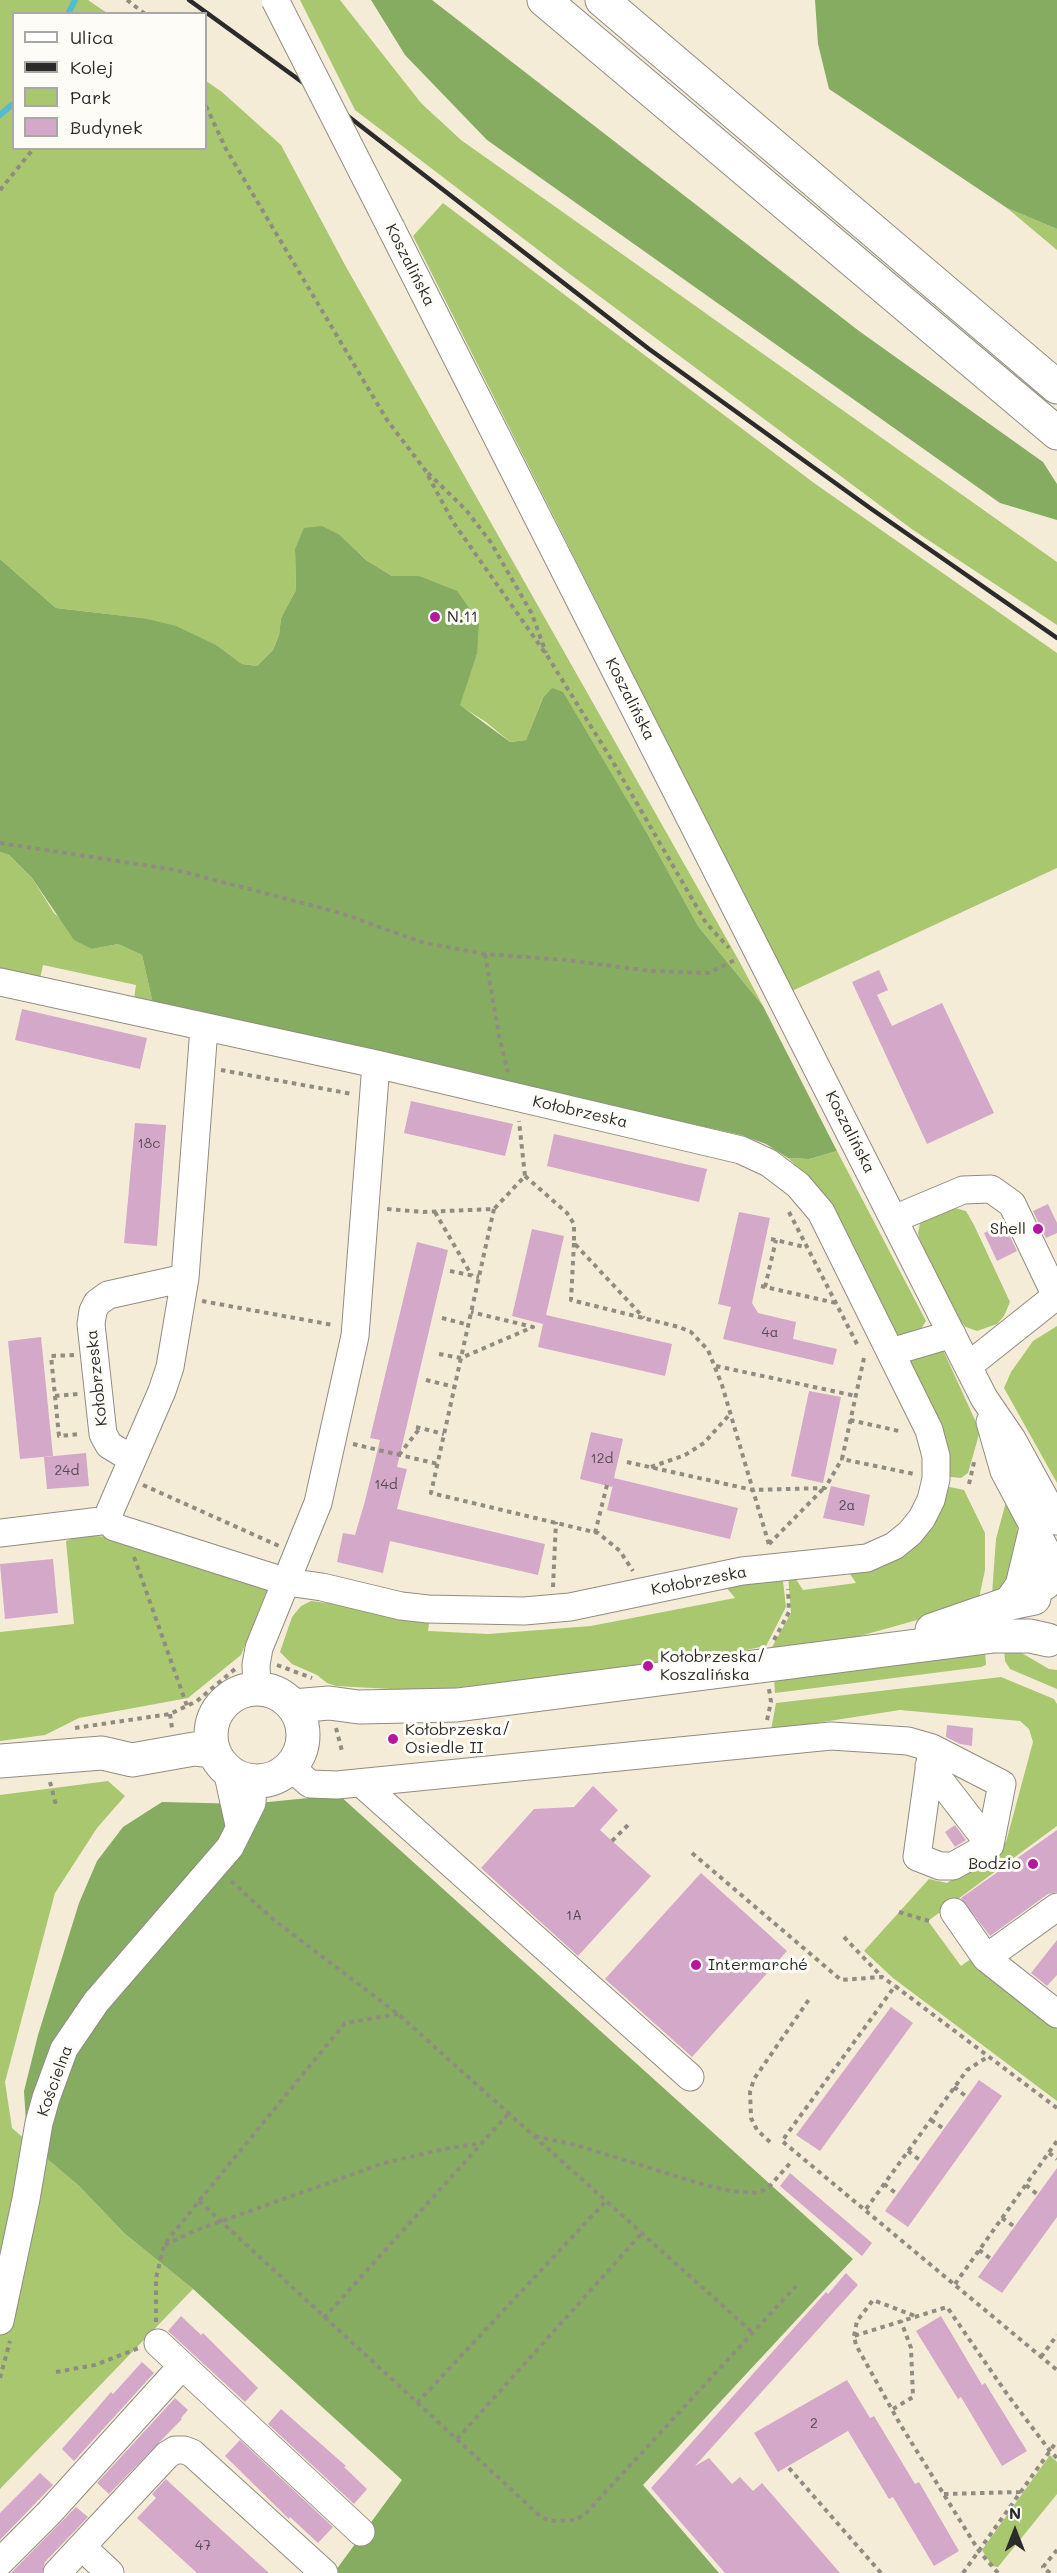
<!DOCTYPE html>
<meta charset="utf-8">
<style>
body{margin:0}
#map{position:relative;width:1057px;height:2573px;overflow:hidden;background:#f5ecd8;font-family:Mali,sans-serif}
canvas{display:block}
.legend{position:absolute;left:12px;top:12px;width:195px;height:138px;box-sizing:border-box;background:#fdfcf7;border:2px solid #a9a8a5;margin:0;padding:8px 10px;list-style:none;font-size:18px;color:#2b2b2b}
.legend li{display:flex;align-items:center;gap:12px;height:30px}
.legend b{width:30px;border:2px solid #a9a8a5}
.north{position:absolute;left:985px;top:2501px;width:60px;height:60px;-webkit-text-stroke:4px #fdfcf7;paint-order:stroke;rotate:0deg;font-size:16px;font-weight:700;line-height:24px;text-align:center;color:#2b2b2b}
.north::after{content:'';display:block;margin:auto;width:21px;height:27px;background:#2b2b2b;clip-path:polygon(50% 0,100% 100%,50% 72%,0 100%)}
</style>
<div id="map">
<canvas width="1057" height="2573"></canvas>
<ul class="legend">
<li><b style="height:8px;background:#fff"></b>Ulica</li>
<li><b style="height:8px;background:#2b2b2b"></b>Kolej</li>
<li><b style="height:16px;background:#a8c76f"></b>Park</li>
<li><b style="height:16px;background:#d4a8c9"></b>Budynek</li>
</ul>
<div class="north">N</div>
</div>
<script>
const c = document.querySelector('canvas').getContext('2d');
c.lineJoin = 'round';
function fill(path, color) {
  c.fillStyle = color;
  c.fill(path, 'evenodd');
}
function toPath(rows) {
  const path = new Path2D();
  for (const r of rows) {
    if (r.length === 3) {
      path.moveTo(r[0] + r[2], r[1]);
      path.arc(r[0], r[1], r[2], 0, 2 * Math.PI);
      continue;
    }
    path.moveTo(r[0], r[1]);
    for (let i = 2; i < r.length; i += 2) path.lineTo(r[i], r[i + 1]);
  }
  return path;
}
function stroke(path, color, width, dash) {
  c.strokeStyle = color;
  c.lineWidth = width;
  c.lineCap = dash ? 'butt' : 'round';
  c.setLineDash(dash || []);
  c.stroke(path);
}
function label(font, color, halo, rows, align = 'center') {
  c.font = font + ' Mali,sans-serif';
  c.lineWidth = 6;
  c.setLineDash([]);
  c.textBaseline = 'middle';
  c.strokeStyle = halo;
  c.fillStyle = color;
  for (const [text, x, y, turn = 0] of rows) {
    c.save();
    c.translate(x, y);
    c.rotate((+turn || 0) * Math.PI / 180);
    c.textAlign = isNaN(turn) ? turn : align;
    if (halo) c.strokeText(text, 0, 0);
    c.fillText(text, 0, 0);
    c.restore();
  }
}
const green = toPath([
 [0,0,88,0,107,13,14,14,14,148,206,148,206,81,222,92,281,145,345,265,738,959,763,1006,698,926,648,835,608,771,543,698,526,740,510,742,486,722,459,705,477,654,419,576,392,576,366,560,340,535,295,549,296,590,281,618,279,635,273,650,257,666,242,664,218,646,143,618,56,608,0,559],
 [300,0,340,0,421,103,461,140,1057,562,1057,625,913,530,571,275,355,110],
 [443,203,814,483,1057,653,1057,868,792,991,413,236],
 [1007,208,1057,229,1057,250],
 [0,852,9,855,32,878,54,913,92,949,118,944,142,955,153,1004,134,999,136,985,43,965,40,979,0,970],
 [837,1151,926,1321,919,1332,904,1338,897,1335,834,1216,811,1179,788,1158,809,1159],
 [955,1208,966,1211,974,1225,1010,1302,1004,1316,997,1324,977,1331,966,1327,954,1315,920,1242,918,1233,920,1223,942,1211],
 [1057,1326,1057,1483,1004,1388,1011,1372,1033,1341],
 [939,1349,944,1352,980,1431,968,1473,961,1478,942,1476,909,1362,911,1358],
 [940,1485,964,1490,985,1533,985,1570,978,1603,842,1641,771,1649,791,1613,788,1574,792,1573,803,1590,856,1583,846,1568,870,1564],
 [1007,1498,1015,1507,1021,1561,998,1600,992,1594,996,1539],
 [81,1535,111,1537,269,1585,241,1655,188,1698,79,1718,45,1735,0,1741,0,1632,74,1624,66,1541],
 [779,1575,783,1581,786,1607,766,1646,689,1661,428,1691,336,1686,327,1683,317,1675,292,1664,280,1652,292,1617,301,1606,311,1601,328,1603,330,1596,430,1615,428,1631,488,1634,591,1626,735,1598,722,1582],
 [1004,1647,1020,1652,1049,1669,1057,1670,1057,1689,1010,1669,1005,1661],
 [985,1650,986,1665,981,1667,775,1693,774,1677],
 [1001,1677,1054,1699,1057,1704,1057,1826,928,1921,961,1966,972,1958,1057,2025,1057,2101,893,1978,864,1951,929,1879,947,1883,1006,1842,1033,1742,1029,1729,1020,1721,900,1710,771,1730,776,1703],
 [108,1781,125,1796,97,1828,55,1893,5,2082,12,2128,79,2186,125,2234,193,2289,0,2489,0,1795],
 [1050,2455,1057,2462,1057,2494,998,2567,992,2566,982,2550]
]);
const forest = toPath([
 [371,0,432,0,859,331,1043,462,1057,484,1057,520,1000,503,487,140,405,55],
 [815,0,1057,0,1057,229,1007,208,829,89,818,44],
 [322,526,340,535,366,560,392,576,419,576,457,591,479,622,477,654,460,705,510,742,526,740,543,698,552,688,563,692,648,835,698,926,763,1006,837,1151,809,1159,788,1158,766,1144,741,1135,153,1004,142,955,118,944,92,949,74,940,32,878,9,855,0,852,0,559,56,608,143,618,176,626,218,646,242,664,257,666,273,650,279,635,281,618,296,590,295,549,304,528],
 [339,1795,853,2259,643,2485,719,2573,339,2573,336,2570,402,2480,193,2289,125,2234,79,2186,44,2156,26,2123,24,2091,38,2035,79,1903,97,1861,123,1827,162,1802,248,1804]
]);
const stream = toPath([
 [68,14,75,0],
 [0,115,14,103]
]);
const building = toPath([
 [879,970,888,990,877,995,892,1026,942,1003,994,1113,927,1144,852,982],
 [22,1009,147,1038,140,1069,15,1040],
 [411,1101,513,1124,505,1156,404,1133],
 [135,1123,166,1125,157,1246,124,1243],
 [554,1134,707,1169,699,1202,547,1166],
 [1048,1204,1057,1223,1057,1233,1046,1238,1033,1211],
 [739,1212,770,1218,752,1303,758,1313,796,1322,793,1339,837,1349,833,1365,723,1339,731,1307,718,1304],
 [1004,1224,1017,1251,997,1261,984,1233],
 [532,1229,564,1236,546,1315,672,1344,665,1376,538,1347,543,1324,512,1316],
 [417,1242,448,1250,397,1467,407,1469,397,1509,545,1544,538,1575,390,1541,383,1573,337,1562,343,1533,355,1535,365,1501,380,1440,370,1438],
 [41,1337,53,1456,20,1459,8,1341],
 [809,1391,841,1397,823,1483,791,1476],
 [591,1432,623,1439,614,1478,738,1508,730,1539,607,1510,613,1485,612,1487,580,1479],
 [86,1453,89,1486,47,1489,44,1457],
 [831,1486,870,1495,864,1526,823,1518],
 [53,1559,58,1613,5,1619,0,1564],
 [947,1725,973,1728,972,1746,960,1744,946,1737],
 [593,1786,618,1810,600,1830,651,1876,578,1956,481,1868,534,1809,574,1807],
 [955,1825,966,1840,955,1847,945,1832],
 [1057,1830,1057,1892,1048,1894,990,1936,961,1898],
 [701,1873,787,1951,692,2057,605,1979],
 [1057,1940,1057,1975,1047,1986,1031,1973],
 [891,2007,913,2023,820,2151,796,2135],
 [979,2080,1002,2096,908,2227,885,2211],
 [1057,2168,1057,2217,1002,2293,978,2277],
 [790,2173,872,2243,862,2256,780,2186],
 [846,2273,858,2285,695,2466,709,2458,732,2484,740,2477,753,2491,762,2483,840,2573,725,2573,651,2488,826,2292,828,2294],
 [181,2316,201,2335,203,2333,258,2388,245,2402,168,2331],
 [941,2316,982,2385,985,2383,1027,2451,1002,2466,961,2397,958,2399,916,2331],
 [142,2362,154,2373,74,2461,62,2449,111,2392,113,2394],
 [847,2380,870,2418,874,2416,915,2484,919,2482,959,2551,934,2566,893,2497,889,2499,848,2431,778,2472,754,2433],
 [175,2398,188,2410,181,2418,182,2419,109,2494,97,2483],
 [281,2409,346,2466,344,2467,367,2489,354,2504,268,2424],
 [240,2440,333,2527,318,2543,290,2517,289,2519,225,2456],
 [40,2473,53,2485,0,2540,0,2513],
 [166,2479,170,2483,269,2573,197,2573,137,2518,156,2498,152,2494],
 [76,2507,88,2517,45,2562,42,2573,11,2573]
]);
const path = toPath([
 [127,0,145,14],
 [206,106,226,149,387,420,425,470,453,522,548,657,613,762,706,923,729,948],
 [0,190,34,148],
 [428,473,466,510,490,541,532,614,546,653],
 [0,843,176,870,337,912,425,943,485,954,566,960,651,971,709,973,737,959],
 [485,954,499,1036,508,1072],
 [221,1070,352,1094],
 [525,1176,567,1213,574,1224,574,1243,644,1318],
 [387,1209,423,1212,494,1209,525,1176,519,1121],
 [494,1209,431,1493,598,1533,620,1551,633,1571],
 [435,1212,472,1276],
 [789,1212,857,1344],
 [771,1239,805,1247],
 [574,1243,571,1300,679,1327,691,1332,708,1350,722,1385,770,1548],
 [450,1271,479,1277],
 [761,1286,836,1303],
 [765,1287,776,1240],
 [202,1301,333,1325],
 [442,1318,469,1325],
 [439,1354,461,1358,533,1327,471,1312],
 [74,1355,51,1356,59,1436,80,1434],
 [864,1358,842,1459,914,1474],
 [716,1366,856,1396],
 [426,1380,455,1387],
 [55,1396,78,1394],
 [850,1420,899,1431],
 [416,1427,444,1434],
 [353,1444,438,1464],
 [399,1455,420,1428],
 [627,1462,753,1490,825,1488,842,1459],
 [651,1467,685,1455,704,1443,730,1414],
 [969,1484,975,1458],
 [143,1485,279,1546],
 [595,1533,607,1485],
 [769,1544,824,1488],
 [134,1557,187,1706],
 [553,1587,556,1522],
 [774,1640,789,1612,788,1589],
 [277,1665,312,1678],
 [170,1714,172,1728],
 [767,1720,771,1702,769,1689],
 [75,1728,170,1714,197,1701,235,1669],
 [336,1728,342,1751],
 [50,1782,56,1805],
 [612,1841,628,1825],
 [692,1853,841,1980,882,1977,895,1986],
 [231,1881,274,1920,398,2014,753,2333],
 [899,1912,929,1921],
 [844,1937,882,1977],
 [954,2087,967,2097],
 [1057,2108,895,1986,782,2141,1057,2370],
 [931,2120,944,2129],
 [535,2136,576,2145,698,2183,730,2191,758,2193,768,2188,792,2161],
 [770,2142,757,2130,751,2118,750,2092,754,2079,810,1998],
 [908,2151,921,2161],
 [1049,2153,1057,2159],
 [884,2184,897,2194],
 [1026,2185,1038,2195],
 [199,2201,540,2516,550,2521,576,2520,586,2513,796,2286],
 [866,2209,967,2070,989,2056],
 [1002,2218,1015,2227],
 [165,2245,194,2231,384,2163,444,2149,482,2143],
 [979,2250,991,2259],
 [955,2284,1057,2141],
 [324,2318,509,2113],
 [156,2322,156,2278,164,2245,199,2201,345,2023,398,2014],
 [854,2336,857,2321,873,2300,915,2316],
 [1041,2357,1057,2335],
 [56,2372,95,2365,139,2348],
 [0,2378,10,2341],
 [417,2403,606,2201],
 [893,2409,913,2397,911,2348,901,2321],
 [457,2439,642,2233],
 [789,2468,881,2573],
 [944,2494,1021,2492],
 [963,2573,1057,2441],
 [998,2573,979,2551,900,2424,856,2345,854,2336,947,2307,1007,2394,1050,2451,1057,2458],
 [1050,2573,1043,2567,1057,2550]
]);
const minor = toPath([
 [391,228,984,1398,1012,1439,1057,1521],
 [0,982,376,1064,741,1150,769,1163,798,1185,821,1212,929,1430,936,1456,936,1479,931,1500,922,1518,910,1533,894,1546,867,1558,742,1571,570,1607,524,1611,428,1609,401,1606,322,1587,287,1582,114,1527,109,1520,110,1511,162,1391,170,1367,185,1278,204,1028],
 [894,1219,963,1190,991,1189,1012,1204,1056,1296,968,1366],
 [891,1352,952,1334],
 [990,1422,1004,1471,1048,1554,1046,1586],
 [132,1459,109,1445,103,1434,91,1324,93,1311,97,1303,108,1295,185,1278],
 [0,1533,109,1520],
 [257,1689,256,1665,259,1648,318,1503,355,1336,376,1064],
 [929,1766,990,1845],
 [290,1767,310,1784,337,1785,831,1736,908,1741,932,1748,917,1857,940,1866,953,1866,990,1845,1002,1784,932,1748],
 [227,1770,239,1825],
 [361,1783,690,2077],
 [954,1912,986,1958,1057,1907],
 [986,1958,1057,2014],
 [0,2321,26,2199,39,2123,46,2098,64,2049,96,2002,230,1847,252,1803,253,1781],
 [158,2343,361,2532],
 [82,2547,110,2573],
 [0,2562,49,2513,182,2366],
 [57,2573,167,2455,175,2450,184,2450,192,2453,324,2573]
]);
const major = toPath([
 [1010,1603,1022,1586,1035,1532],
 [932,1630,1010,1603,1034,1598],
 [257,1735,46],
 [293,1706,329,1703,359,1707,457,1705,994,1636,1030,1636,1048,1640],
 [0,1761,102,1753,132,1760,194,1749,214,1751]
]);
const highway = toPath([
 [544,0,1057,433],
 [602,0,1057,387]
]);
const rail = toPath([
 [189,0,331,103,649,349,870,508,1057,638]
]);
const minorBridge = toPath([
 [275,0,391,228]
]);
const markers = [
 [435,617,6,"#b5179e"],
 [1038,1229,6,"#b5179e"],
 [648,1666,6,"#b5179e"],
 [393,1739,6,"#b5179e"],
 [1033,1864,6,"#b5179e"],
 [696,1965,6,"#b5179e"]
];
const numberNames = [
 ["18c",149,1144],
 ["4a",770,1333],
 ["12d",602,1459],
 ["24d",67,1471],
 ["14d",386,1485],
 ["2a",847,1506],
 ["1A",574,1916],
 ["2",814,2424],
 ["47",203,2546]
];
const streetNames = [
 ["Koszalińska",410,265,63],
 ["Koszalińska",630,699,63],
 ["Kołobrzeska",580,1112,13],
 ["Koszalińska",850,1132,63],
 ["Kołobrzeska",97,1378,-96],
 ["Kołobrzeska",699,1581,-11],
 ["Kościelna",55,2081,-70]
];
const poiNames = [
 ["N.11",447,617],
 ["Shell",1026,1229,"right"],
 ["Kołobrzeska/",660,1657],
 ["Koszalińska",660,1675],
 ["Kołobrzeska/",405,1730],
 ["Osiedle II",405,1748],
 ["Bodzio",1021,1864,"right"],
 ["Intermarché",708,1965]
];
fill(green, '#a8c76f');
fill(forest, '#86ac62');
stroke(stream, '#53bcd1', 6);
fill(building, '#d4a8c9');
stroke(minor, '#908c82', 29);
stroke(major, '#908c82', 35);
stroke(highway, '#908c82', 35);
stroke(path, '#908c82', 4, [4.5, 4.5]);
stroke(minor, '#fff', 27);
stroke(major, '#fff', 33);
stroke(highway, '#fff', 33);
stroke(rail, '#2b2b2b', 4.5);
stroke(minorBridge, '#908c82', 29, []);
stroke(minorBridge, '#fff', 27);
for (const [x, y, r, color] of markers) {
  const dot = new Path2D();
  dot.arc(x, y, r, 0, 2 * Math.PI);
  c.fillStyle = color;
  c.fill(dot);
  stroke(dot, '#fdfcf7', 2);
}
label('14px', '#554a52', null, numberNames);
label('16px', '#2b2b2b', '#fdfcf7', streetNames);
label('16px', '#2b2b2b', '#fdfcf7', poiNames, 'left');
</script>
